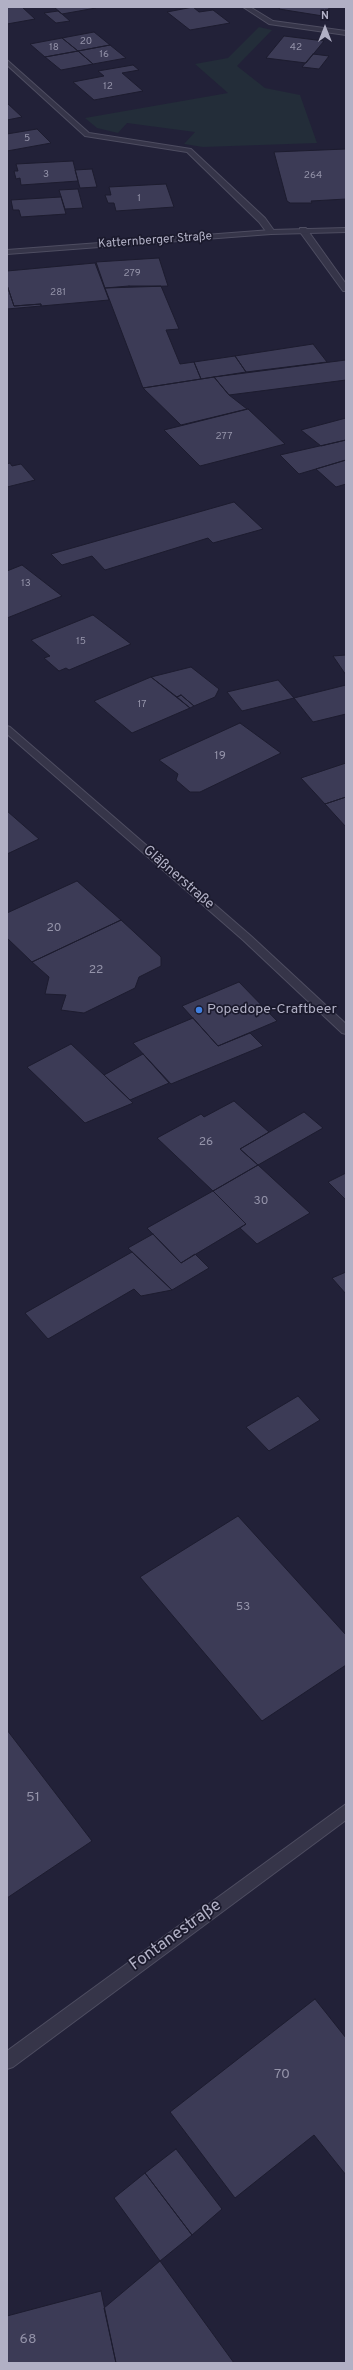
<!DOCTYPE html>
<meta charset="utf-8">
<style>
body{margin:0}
#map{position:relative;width:353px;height:2370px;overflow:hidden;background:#222138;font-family:Overpass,sans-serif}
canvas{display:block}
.frame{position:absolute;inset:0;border:8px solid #b1b0c5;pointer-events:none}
.north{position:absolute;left:305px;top:8px;width:40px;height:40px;-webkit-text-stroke:3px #1b1a2d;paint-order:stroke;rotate:0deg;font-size:11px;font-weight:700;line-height:16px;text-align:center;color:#b1b0c5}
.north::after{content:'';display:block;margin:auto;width:14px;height:18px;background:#b1b0c5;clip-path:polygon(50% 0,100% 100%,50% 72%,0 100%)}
</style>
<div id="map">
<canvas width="353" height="2370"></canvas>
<div class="frame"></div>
<div class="north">N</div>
</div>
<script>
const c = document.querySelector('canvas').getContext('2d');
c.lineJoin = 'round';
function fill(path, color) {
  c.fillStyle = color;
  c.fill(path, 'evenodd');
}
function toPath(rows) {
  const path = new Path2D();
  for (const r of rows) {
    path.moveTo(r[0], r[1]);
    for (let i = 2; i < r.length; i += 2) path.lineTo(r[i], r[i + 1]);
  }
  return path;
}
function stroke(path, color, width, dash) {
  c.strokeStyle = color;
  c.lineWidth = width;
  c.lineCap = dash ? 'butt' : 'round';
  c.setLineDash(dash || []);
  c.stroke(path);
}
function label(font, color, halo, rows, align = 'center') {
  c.font = font + ' Overpass,sans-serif';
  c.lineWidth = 3.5;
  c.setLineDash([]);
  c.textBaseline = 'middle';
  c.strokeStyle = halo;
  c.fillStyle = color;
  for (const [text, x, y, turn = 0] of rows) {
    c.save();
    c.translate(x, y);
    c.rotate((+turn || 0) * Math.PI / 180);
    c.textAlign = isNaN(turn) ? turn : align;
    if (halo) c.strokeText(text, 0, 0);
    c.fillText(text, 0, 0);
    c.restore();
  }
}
const green = toPath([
 [259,27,272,30,237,66,265,88,300,95,317,143,203,147,184,144,195,132,127,123,118,133,97,128,85,118,228,93,195,64,228,58]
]);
const building = toPath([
 [7,7,22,7,35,19,7,24,7,7],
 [54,7,95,7,96,8,62,14,54,7],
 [193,7,199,12,213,10,230,23,190,30,167,12,193,7],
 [280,7,330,7,323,16,279,9,280,7],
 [58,11,62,14,70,21,56,23,44,13,58,11],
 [94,32,110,45,78,51,62,38,94,32],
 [284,36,324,41,306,63,266,58,284,36],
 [62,38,78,51,45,57,30,44,62,38],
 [110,45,126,58,93,64,78,51,110,45],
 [78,51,93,64,61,70,45,57,78,51],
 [313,54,329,56,319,69,302,67,313,54],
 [133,65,139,70,122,73,143,91,94,100,73,82,104,76,98,71,133,65],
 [7,103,22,117,7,120,7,103],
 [37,129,51,143,7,151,7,134,37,129],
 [346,149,346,199,311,201,312,203,290,203,287,201,274,152,346,149],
 [73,161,78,181,21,185,20,178,16,179,14,171,18,171,16,164,73,161],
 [92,169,97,187,80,188,75,170,92,169],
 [166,184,174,207,116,211,114,203,108,203,105,195,111,195,109,187,166,184],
 [78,189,83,208,65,209,59,190,78,189],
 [61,197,66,214,21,217,19,210,13,210,11,200,61,197],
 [159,258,168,286,105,288,96,262,159,258],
 [95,263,109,300,41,306,41,304,14,306,7,285,7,271,95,263],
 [7,285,14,306,41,304,41,306,7,309,7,285],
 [129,286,161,286,179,329,166,330,180,364,194,362,201,379,143,388,105,288,129,286],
 [313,344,327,362,246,372,235,356,313,344],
 [235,356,246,372,201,379,194,362,235,356],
 [346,360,346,380,229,395,214,377,346,360],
 [214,377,229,395,247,409,181,425,143,388,214,377],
 [248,409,285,444,200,466,164,430,248,409],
 [346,418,346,440,321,446,301,430,346,418],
 [346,440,346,460,299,474,280,455,346,440],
 [346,460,346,484,336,487,316,469,346,460],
 [10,463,12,466,21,464,35,480,7,487,7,464,10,463],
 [234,502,263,529,213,543,208,538,105,570,92,556,62,565,51,554,234,502],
 [22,565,62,596,7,618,7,571,22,565],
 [93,615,131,644,69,670,66,668,59,671,44,658,50,656,31,640,93,615],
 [346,655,346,675,333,656,346,655],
 [191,667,219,689,215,697,194,706,181,695,177,697,151,677,191,667],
 [151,677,190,708,132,733,94,701,151,677],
 [278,680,294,698,242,711,227,692,278,680],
 [346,685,346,714,313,722,294,698,346,685],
 [181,695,194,706,190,708,177,697,181,695],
 [240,723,281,753,200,792,190,792,176,780,178,774,159,760,240,723],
 [346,763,346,797,325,804,301,778,346,763],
 [346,797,346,827,325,804,346,797],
 [7,811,39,839,7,854,7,811],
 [77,881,121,920,32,962,7,938,7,913,77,881],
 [121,920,161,957,161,966,139,977,135,988,84,1013,61,1010,66,995,45,994,49,977,32,962,121,920],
 [239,982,277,1021,218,1046,182,1006,239,982],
 [193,1018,218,1046,250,1033,263,1046,171,1084,133,1043,193,1018],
 [71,1044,104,1075,133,1103,85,1123,27,1067,71,1044],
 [143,1054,169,1083,130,1100,104,1075,143,1054],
 [234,1101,269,1132,240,1149,258,1165,213,1191,157,1138,201,1114,204,1117,234,1101],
 [304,1112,323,1128,258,1165,240,1149,304,1112],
 [258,1165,310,1213,257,1244,240,1228,246,1224,213,1191,258,1165],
 [346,1173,346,1200,328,1182,346,1173],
 [213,1191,246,1224,181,1263,147,1228,213,1191],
 [153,1234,181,1263,195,1254,209,1268,172,1290,128,1248,153,1234],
 [132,1252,172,1290,141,1296,134,1289,48,1339,25,1313,132,1252],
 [346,1272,346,1294,332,1278,346,1272],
 [298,1396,320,1420,269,1451,246,1427,298,1396],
 [238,1516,346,1635,346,1665,262,1721,140,1577,238,1516],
 [7,1730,92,1841,7,1898,7,1730],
 [315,1999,346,2038,346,2175,314,2135,235,2198,170,2112,315,1999],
 [176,2149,222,2209,192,2235,145,2173,176,2149],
 [145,2173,192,2235,160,2261,114,2198,145,2173],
 [160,2261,234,2363,116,2363,104,2308,160,2261],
 [101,2291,116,2363,7,2363,7,2316,101,2291]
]);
const minor = toPath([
 [243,7,250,7,273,21,346,31,346,35,269,24,243,7],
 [7,60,89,133,191,149,265,218,275,232,268,234,259,222,187,152,85,136,7,65,7,60],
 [300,228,306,228,346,284,346,291,343,291,300,232,300,228],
 [7,726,10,727,251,936,346,1024,346,1034,342,1033,243,940,7,734,7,726],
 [346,1804,346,1820,13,2067,7,2069,7,2051,346,1804]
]);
const tertiary = toPath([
 [346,228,346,232,271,234,7,254,7,250,271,230,346,228]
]);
const markers = [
 [199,1010,4,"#3f7fe0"]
];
const farNumbernames = [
 ["20",86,42],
 ["18",54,48],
 ["42",296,48],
 ["16",104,55],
 ["12",108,87],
 ["5",27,139],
 ["3",46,175],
 ["264",313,176],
 ["1",139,199],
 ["279",132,274],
 ["281",58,293],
 ["277",224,437],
 ["13",26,584],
 ["15",81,642],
 ["17",142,705]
];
const farStreetnames = [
 ["Katternberger Straße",155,241,-4]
];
const numberNames = [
 ["19",220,757],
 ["20",54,929],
 ["22",96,971],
 ["26",206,1143],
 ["30",261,1202],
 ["53",243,1608]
];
const streetNames = [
 ["Gläßnerstraße",178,878,41]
];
const poiNames = [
 ["Popedope-Craftbeer",207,1010]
];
const nearNumbernames = [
 ["51",33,1798],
 ["70",282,2075],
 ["68",28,2340]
];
const nearStreetnames = [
 ["Fontanestraße",176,1936,-36]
];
fill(green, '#232d39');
fill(building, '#3c3b56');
stroke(building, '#1d1c2f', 1);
stroke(minor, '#4e4d61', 2);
stroke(tertiary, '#4e4d61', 2);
fill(minor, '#363549');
fill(tertiary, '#363549');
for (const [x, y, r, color] of markers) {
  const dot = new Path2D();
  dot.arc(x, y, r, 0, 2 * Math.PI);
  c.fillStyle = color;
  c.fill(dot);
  stroke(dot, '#1b1a2d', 1.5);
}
label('10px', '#9493a9', null, farNumbernames);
label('12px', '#b1b0c5', '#1b1a2d', farStreetnames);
label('12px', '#9493a9', null, numberNames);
label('14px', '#b1b0c5', '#1b1a2d', streetNames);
label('14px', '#b1b0c5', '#1b1a2d', poiNames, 'left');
label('14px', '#9493a9', null, nearNumbernames);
label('17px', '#b1b0c5', '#1b1a2d', nearStreetnames);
</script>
